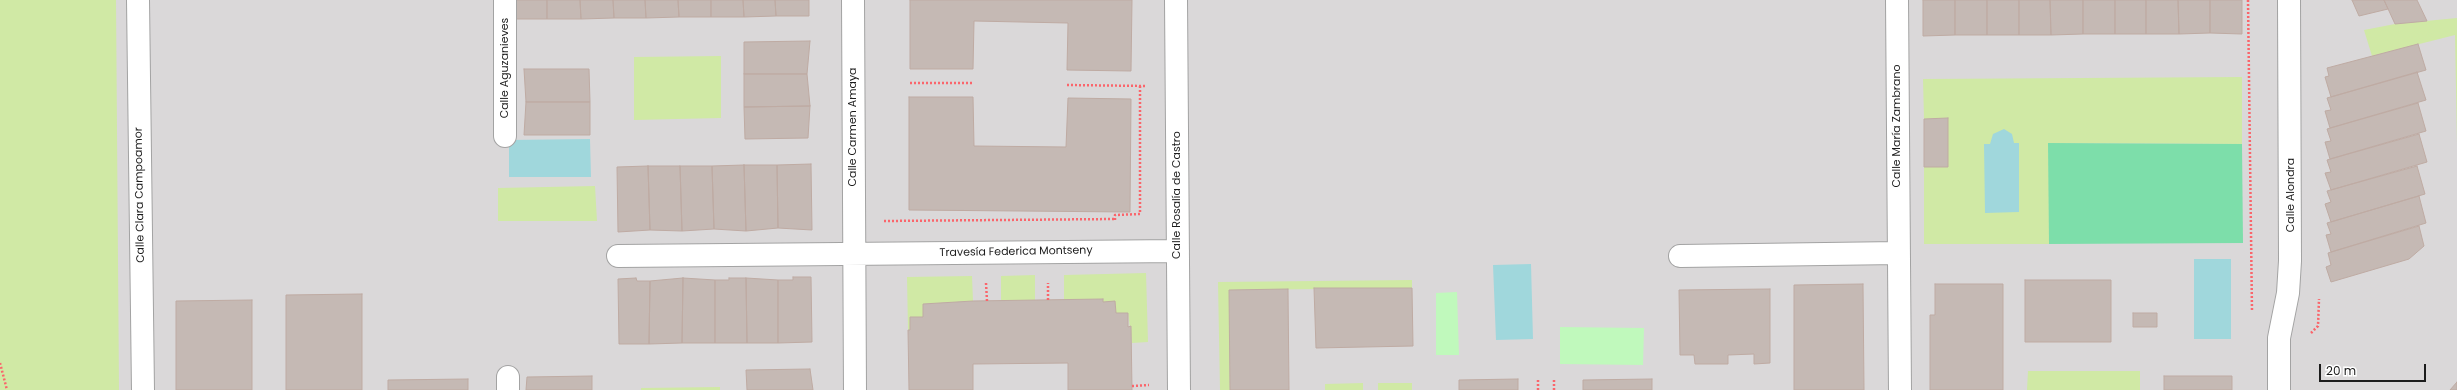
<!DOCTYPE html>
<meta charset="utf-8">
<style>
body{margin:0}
#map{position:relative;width:2457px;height:390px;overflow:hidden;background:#ede7e1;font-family:Poppins,sans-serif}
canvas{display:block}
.scale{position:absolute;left:2319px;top:364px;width:107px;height:18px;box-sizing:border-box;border:2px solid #1c1c1c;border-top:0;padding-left:5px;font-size:12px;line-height:14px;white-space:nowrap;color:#1c1c1c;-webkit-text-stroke:3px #fff;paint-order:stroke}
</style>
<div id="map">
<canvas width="2457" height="390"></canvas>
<div class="scale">20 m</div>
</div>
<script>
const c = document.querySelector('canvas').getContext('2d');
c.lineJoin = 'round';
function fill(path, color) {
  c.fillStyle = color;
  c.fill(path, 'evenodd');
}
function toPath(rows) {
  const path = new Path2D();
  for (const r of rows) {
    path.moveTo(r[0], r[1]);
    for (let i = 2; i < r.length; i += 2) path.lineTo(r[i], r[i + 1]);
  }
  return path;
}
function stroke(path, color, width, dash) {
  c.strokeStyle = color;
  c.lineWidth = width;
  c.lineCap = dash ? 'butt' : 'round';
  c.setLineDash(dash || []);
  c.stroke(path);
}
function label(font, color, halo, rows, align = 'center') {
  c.font = font + ' Poppins,sans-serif';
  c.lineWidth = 3.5;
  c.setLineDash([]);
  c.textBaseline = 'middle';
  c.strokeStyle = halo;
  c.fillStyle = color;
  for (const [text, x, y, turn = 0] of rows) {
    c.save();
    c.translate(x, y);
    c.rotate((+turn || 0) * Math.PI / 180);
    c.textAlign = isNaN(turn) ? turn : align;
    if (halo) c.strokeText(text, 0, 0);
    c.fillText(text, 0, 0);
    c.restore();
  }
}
const residential = toPath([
 [0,0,2457,0,2457,390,0,390]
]);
const grass = toPath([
 [0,0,116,0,119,390,0,390],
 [2457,18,2457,144,2455,35,2372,56,2364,30,2395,24],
 [721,56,721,118,634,120,634,57],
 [2242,77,2242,144,2049,143,2049,244,1924,244,1924,167,1948,167,1947,118,1924,119,1923,79],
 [595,186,597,221,498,221,498,188],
 [1146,273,1148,342,1132,343,1128,313,1116,313,1115,302,1103,302,1103,299,1064,300,1064,275],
 [1035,275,1035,300,1001,301,1001,276],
 [972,276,973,301,923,304,923,317,910,317,910,330,908,330,907,277],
 [1412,280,1412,288,1229,290,1230,390,1220,390,1218,282],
 [2028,371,2140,371,2140,390,2027,390],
 [1363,383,1363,390,1325,390,1325,384],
 [1378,383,1412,383,1412,390,1378,390],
 [720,387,720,390,641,390,641,388]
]);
const park = toPath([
 [1457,292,1459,355,1436,355,1436,293],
 [1560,327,1644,328,1643,365,1560,364]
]);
const pitch = toPath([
 [2048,143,2242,144,2243,243,2049,244]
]);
const water = toPath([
 [2004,129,2012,134,2014,143,2019,143,2019,212,1985,213,1984,144,1990,144,1993,134],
 [590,139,591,177,509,177,509,140],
 [2194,259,2231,259,2231,339,2194,339],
 [1531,264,1533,339,1496,340,1493,265]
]);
const building = toPath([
 [515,0,547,0,547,19,516,19,515,0],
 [547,0,580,0,581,19,547,19,547,0],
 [580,0,613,0,614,18,581,19,580,0],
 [613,0,645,0,646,18,614,18,613,0],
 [645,0,678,0,679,17,646,18,645,0],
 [678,0,711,0,711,17,679,17,678,0],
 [711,0,743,0,744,17,711,17,711,0],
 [743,0,775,0,776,16,744,17,743,0],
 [775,0,809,0,809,16,776,16,775,0],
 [910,0,1132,0,1131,71,1067,70,1068,23,974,21,973,69,910,69,910,0],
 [1923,0,1955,0,1955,35,1923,36,1923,0],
 [1955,0,1987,0,1987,35,1955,35,1955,0],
 [1987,0,2019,0,2019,35,1987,35,1987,0],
 [2019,0,2050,0,2051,35,2019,35,2019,0],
 [2050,0,2083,0,2083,34,2051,35,2050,0],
 [2083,0,2115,0,2115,34,2083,34,2083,0],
 [2115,0,2146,0,2146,34,2115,34,2115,0],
 [2146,0,2178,0,2179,34,2146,34,2146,0],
 [2178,0,2210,0,2210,33,2179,34,2178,0],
 [2210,0,2242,0,2242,34,2210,33,2210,0],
 [2352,0,2384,0,2388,9,2359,16,2352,0],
 [2384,0,2417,0,2427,21,2395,24,2384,0],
 [810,41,807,74,744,74,744,42,810,41],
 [2418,44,2426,70,2331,97,2325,77,2329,76,2327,68,2418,44],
 [524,69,589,69,590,102,526,102,524,69],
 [2417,72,2426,100,2330,128,2325,111,2331,110,2327,98,2417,72],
 [744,74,807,74,810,106,744,107,744,74],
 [909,97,973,97,974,146,1066,147,1068,98,1131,99,1130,212,909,210,909,97],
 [526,102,590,102,590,135,524,135,526,102],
 [2418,103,2426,131,2330,159,2325,142,2331,141,2327,129,2418,103],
 [810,106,808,138,745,139,744,107,810,106],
 [1948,118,1948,167,1924,167,1924,119,1948,118],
 [2419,134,2427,162,2331,190,2325,173,2331,172,2327,160,2419,134],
 [811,164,812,230,778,228,777,165,811,164],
 [744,165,746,231,714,229,712,166,744,165],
 [744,165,777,165,778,228,746,231,744,165],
 [648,166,650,230,618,232,617,167,648,166],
 [648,166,680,166,682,231,650,230,648,166],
 [680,166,712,166,714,229,682,231,680,166],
 [2417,166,2425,194,2331,222,2325,204,2331,202,2327,191,2417,166],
 [2419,196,2426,223,2331,252,2326,235,2331,234,2327,223,2419,196],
 [2419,226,2424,246,2409,259,2331,282,2326,267,2331,265,2328,253,2419,226],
 [793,277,811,277,812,342,778,343,778,280,793,280,793,277],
 [636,278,637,281,650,281,649,344,619,344,618,279,636,278],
 [683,278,682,343,649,344,650,281,683,278],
 [683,278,715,280,715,343,682,343,683,278],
 [729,278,746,278,747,343,715,343,715,280,729,280,729,278],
 [746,278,778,280,778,343,747,343,746,278],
 [2025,280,2111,280,2111,342,2025,342,2025,280],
 [1863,284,1864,390,1794,390,1794,285,1863,284],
 [1935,284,2003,284,2003,390,1930,390,1930,315,1935,315,1935,284],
 [1314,288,1412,288,1413,346,1316,348,1314,288],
 [1288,289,1289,390,1230,390,1229,290,1288,289],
 [1770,289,1770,363,1754,364,1754,354,1728,355,1728,364,1695,364,1694,355,1680,355,1679,290,1770,289],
 [362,294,362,390,286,390,286,295,362,294],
 [1103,299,1103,302,1115,301,1116,313,1128,313,1128,327,1131,326,1132,390,1068,390,1068,363,973,364,973,390,909,390,908,330,910,330,910,317,923,317,923,304,973,301,1103,299],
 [252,300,252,390,176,390,176,301,252,300],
 [2133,313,2157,313,2157,327,2133,327,2133,313],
 [810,369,813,390,747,390,746,370,810,369],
 [592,376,592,390,526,390,527,377,592,376],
 [2164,376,2232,376,2232,390,2164,390,2164,376],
 [468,379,468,390,388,390,388,380,468,379],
 [1518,379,1518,390,1459,390,1459,380,1518,379],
 [1652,379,1652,390,1583,390,1583,380,1652,379],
 [2457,382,2457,390,2450,390,2457,382]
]);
const path = toPath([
 [2248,0,2252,311],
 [910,83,973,83],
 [1067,85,1147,86],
 [1115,220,1115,215,1140,214,1140,86],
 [884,221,1115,219],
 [986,283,987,301],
 [1048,300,1048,283],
 [2311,333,2318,326,2319,299],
 [0,363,7,390],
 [1538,380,1538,390],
 [1554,380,1554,390],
 [1132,386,1149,385]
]);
const minor = toPath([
 [138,0,143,390],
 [505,0,505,136],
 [853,0,855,390],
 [1176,0,1179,390],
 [1897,0,1900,390],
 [618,256,1178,251],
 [1680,256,1898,253],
 [508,377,508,390],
 [2279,390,2279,338,2288,293,2290,261,2289,0]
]);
const streetNames = [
 ["Calle Aguzanieves",505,68,-90],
 ["Calle María Zambrano",1897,126,-90],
 ["Calle Carmen Amaya",853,127,-90],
 ["Calle Clara Campoamor",140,195,-91],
 ["Calle Rosalía de Castro",1177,195,-90],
 ["Calle Alondra",2291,195,-90],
 ["Travesía Federica Montseny",1016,252,-1]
];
fill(residential, '#dad8d9');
fill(grass, '#d0e9a5');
fill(park, '#c0f9bc');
fill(pitch, '#7ddeaa');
fill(water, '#a0d7dc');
fill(building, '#c5b9b4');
stroke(building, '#bfaba3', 1);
stroke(minor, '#a3a3a3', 24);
stroke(path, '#fa656b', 2.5, [2, 2]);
stroke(minor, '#fff', 22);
label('11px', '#1c1c1c', '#fff', streetNames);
</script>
